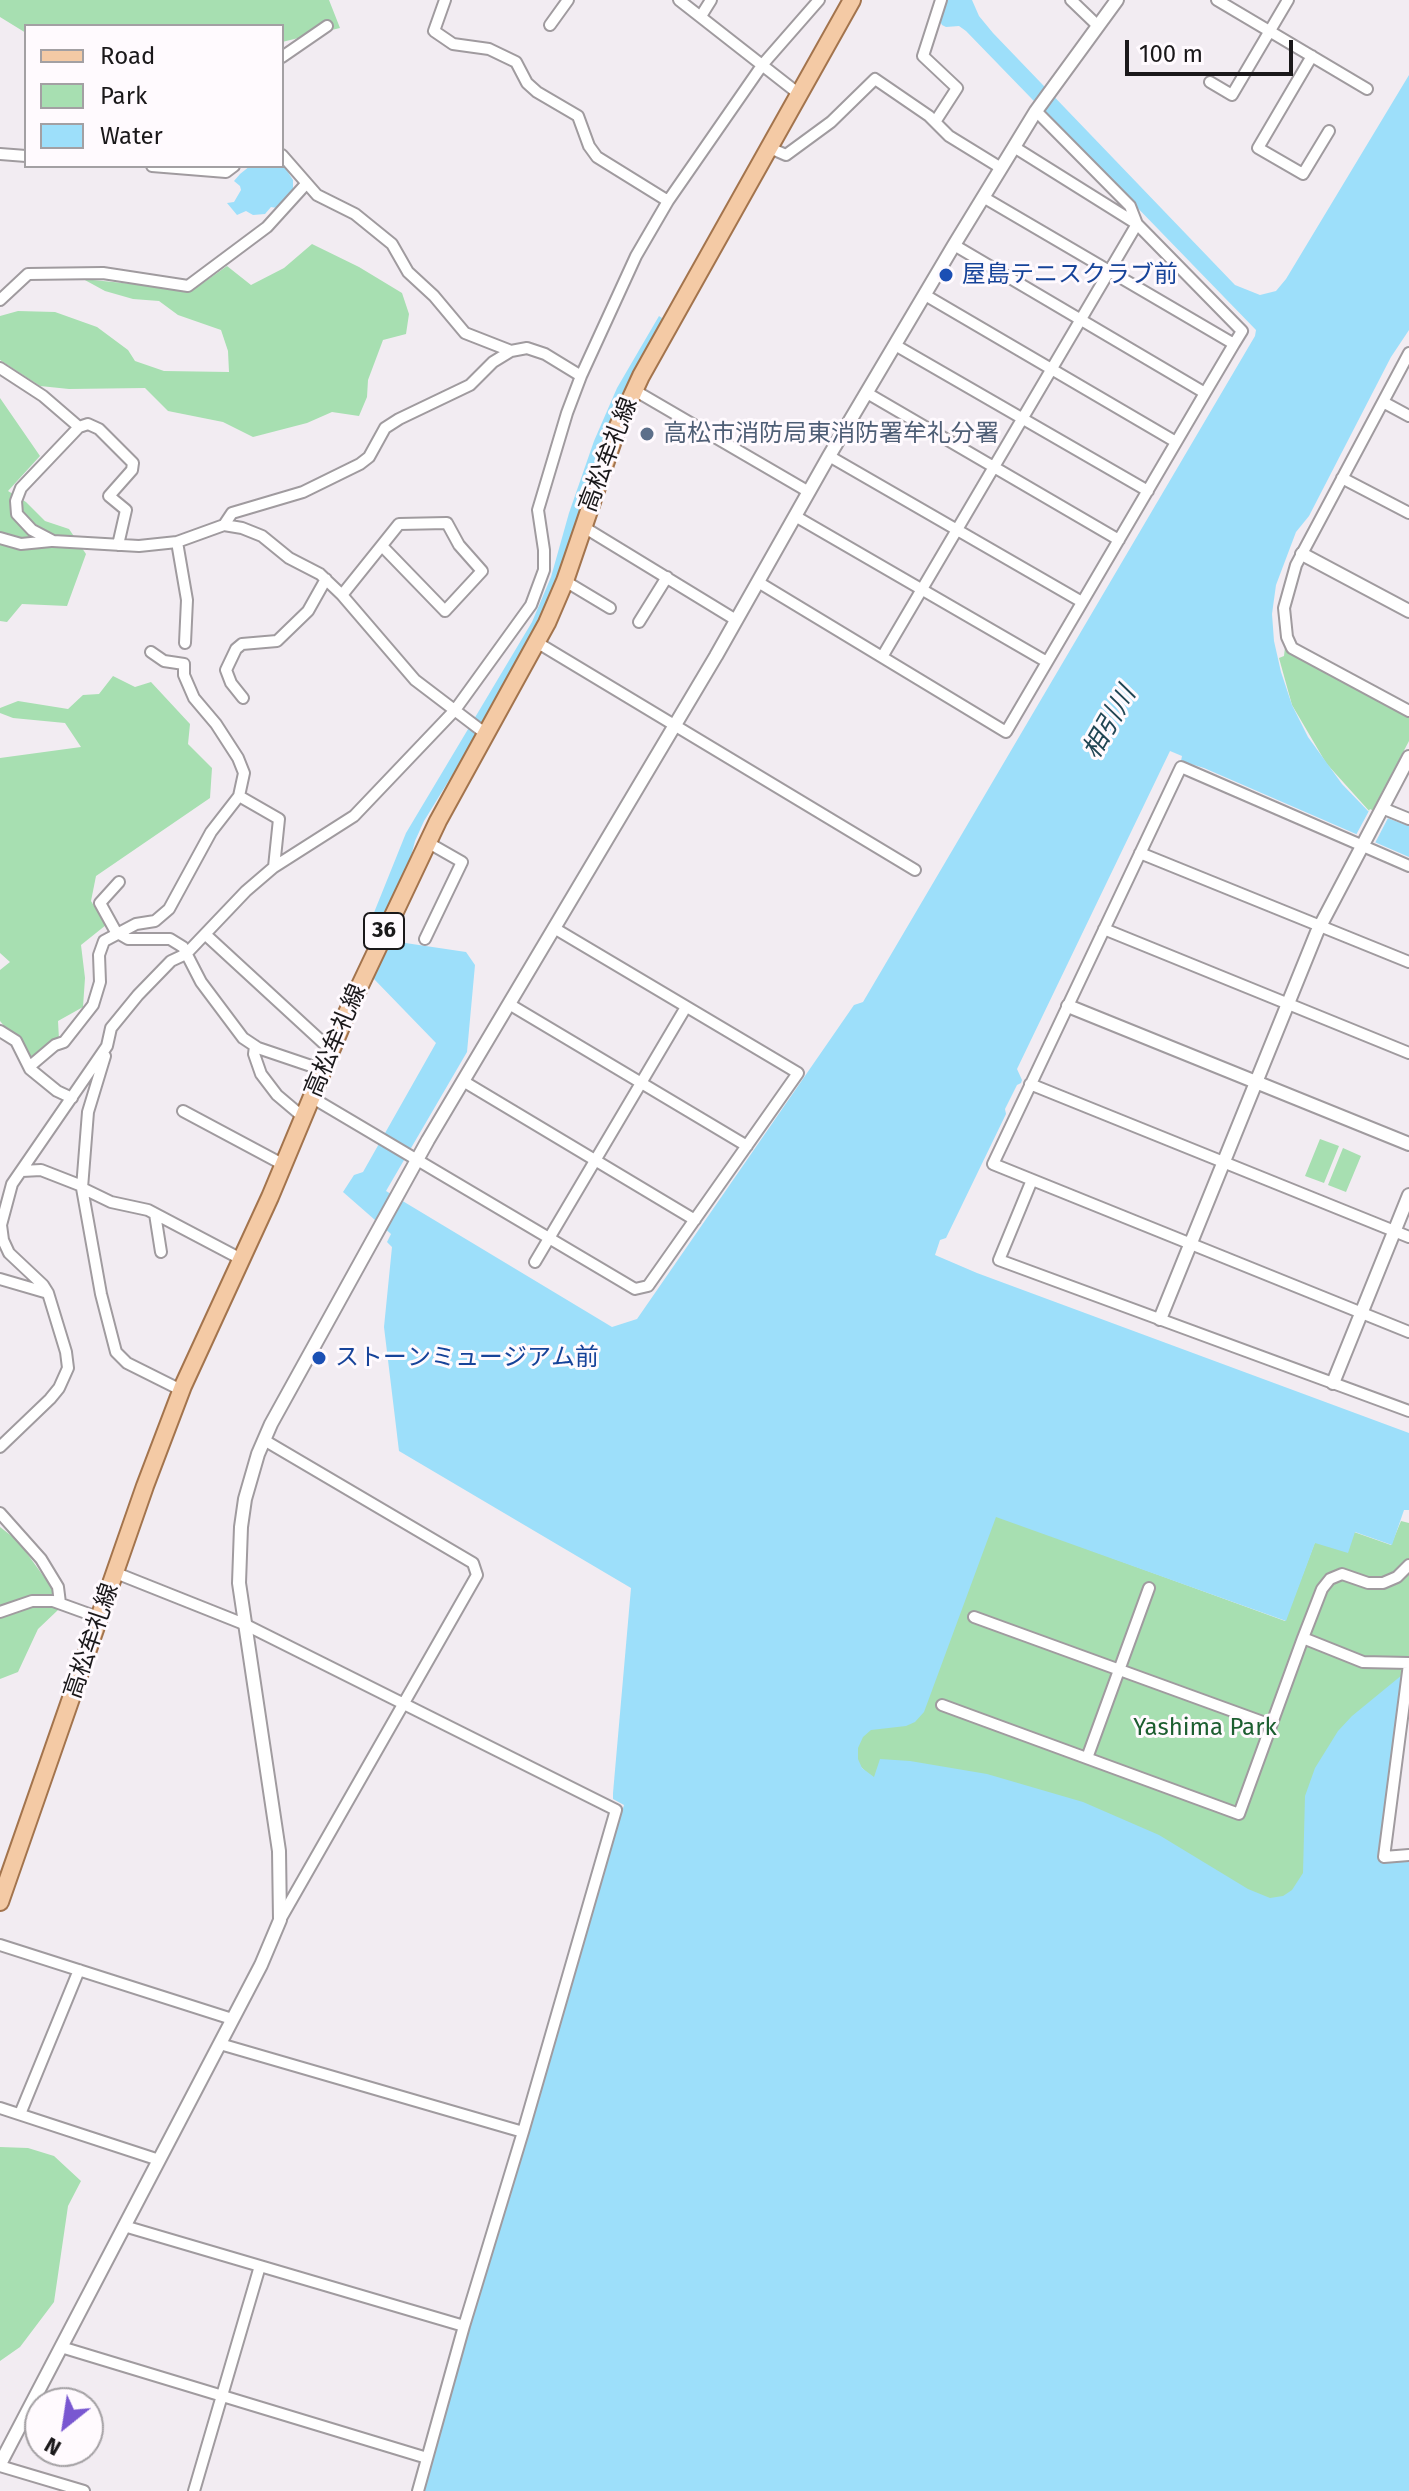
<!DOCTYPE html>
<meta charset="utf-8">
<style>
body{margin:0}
#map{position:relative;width:1409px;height:2491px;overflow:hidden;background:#f2ecf2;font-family:"Fira Sans",sans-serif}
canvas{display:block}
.legend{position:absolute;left:24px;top:24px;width:260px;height:144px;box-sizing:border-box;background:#fffafe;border:2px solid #a3a0a3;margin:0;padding:10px 14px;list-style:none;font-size:24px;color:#1a181a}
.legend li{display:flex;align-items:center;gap:16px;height:40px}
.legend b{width:40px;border:2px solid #a3a0a3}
.north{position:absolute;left:24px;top:2387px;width:80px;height:80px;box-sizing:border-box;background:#fffafe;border:2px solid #a3a0a3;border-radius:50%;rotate:210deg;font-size:22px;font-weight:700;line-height:32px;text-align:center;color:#1a181a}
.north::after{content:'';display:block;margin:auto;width:28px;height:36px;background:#7957d1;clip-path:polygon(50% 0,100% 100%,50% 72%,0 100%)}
.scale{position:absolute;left:1125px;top:40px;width:168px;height:36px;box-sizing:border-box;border:4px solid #1a181a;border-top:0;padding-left:10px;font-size:24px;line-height:28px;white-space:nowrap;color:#1a181a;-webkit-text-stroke:6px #fffafe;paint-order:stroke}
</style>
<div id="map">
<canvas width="1409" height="2491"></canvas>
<ul class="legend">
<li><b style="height:10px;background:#f4caa5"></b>Road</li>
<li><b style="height:22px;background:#a7dfb1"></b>Park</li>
<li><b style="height:22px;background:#9ddffa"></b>Water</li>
</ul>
<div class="north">N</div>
<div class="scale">100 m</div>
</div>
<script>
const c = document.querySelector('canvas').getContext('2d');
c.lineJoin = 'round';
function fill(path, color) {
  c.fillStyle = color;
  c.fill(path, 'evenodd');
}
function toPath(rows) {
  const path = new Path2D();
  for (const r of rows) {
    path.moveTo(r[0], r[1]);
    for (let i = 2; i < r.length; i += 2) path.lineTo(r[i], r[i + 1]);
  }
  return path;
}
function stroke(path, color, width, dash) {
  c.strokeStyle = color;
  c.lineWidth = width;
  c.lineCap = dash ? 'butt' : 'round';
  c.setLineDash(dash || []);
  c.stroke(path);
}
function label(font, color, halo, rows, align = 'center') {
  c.font = font + ' "Fira Sans","Noto Sans JP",sans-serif';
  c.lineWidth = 6;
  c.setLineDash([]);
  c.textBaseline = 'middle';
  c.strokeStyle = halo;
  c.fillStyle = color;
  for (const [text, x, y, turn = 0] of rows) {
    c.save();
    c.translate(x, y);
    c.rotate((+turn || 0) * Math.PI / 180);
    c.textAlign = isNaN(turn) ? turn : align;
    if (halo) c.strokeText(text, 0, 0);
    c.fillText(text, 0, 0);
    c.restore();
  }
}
const green = toPath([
 [0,0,329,0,340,28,282,42,282,26,26,26,26,33,0,17],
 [312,244,359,267,402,293,409,314,406,334,383,340,368,380,367,397,359,416,332,412,307,423,253,437,223,422,168,411,145,388,69,389,40,386,0,360,0,316,18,311,55,312,97,327,128,350,135,361,164,371,229,372,228,351,221,330,178,315,159,301,133,299,105,291,83,279,193,290,227,266,251,285,284,268],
 [0,398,40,456,8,491,26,502,45,521,69,529,86,554,67,606,22,604,7,622,0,621],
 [1285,647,1409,715,1409,741,1371,813,1326,763,1292,705,1279,658,1284,656],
 [113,676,135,687,151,682,190,724,188,744,212,768,210,798,96,876,91,901,106,925,81,945,85,978,83,1007,58,1021,59,1039,31,1058,0,1021,0,970,10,962,0,953,0,758,81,747,65,723,13,718,0,713,0,708,18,701,68,709,83,695,99,694],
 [1320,1139,1339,1146,1324,1183,1305,1176],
 [1343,1148,1361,1156,1346,1192,1328,1185],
 [994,1515,1285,1621,1315,1542,1354,1532,1391,1545,1401,1521,1409,1523,1409,1666,1319,1868,1276,1909,874,1780,857,1763,857,1743],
 [0,1527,18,1541,52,1588,58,1610,38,1629,18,1672,0,1679],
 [0,2147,28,2148,54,2156,81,2181,68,2206,54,2302,20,2347,0,2361]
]);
const water = toPath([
 [945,0,972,0,979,16,993,33,1235,285,1260,295,1276,291,1286,279,1409,75,1409,330,1391,357,1309,516,1296,532,1276,585,1272,614,1274,641,1281,672,1292,705,1308,737,1342,784,1368,811,1409,826,1409,857,1204,768,1181,761,1182,756,1170,751,1017,1069,1022,1080,1021,1083,1017,1085,1005,1109,1006,1114,946,1238,940,1240,935,1255,977,1273,1409,1433,1409,1510,1404,1510,1392,1545,1355,1532,1348,1553,1315,1543,1286,1621,996,1517,924,1712,915,1722,906,1726,871,1730,863,1737,858,1748,858,1759,862,1768,874,1777,880,1759,910,1761,987,1774,1083,1802,1159,1835,1248,1889,1270,1898,1283,1896,1292,1890,1303,1873,1305,1796,1315,1768,1338,1731,1352,1716,1402,1675,1379,1859,1409,1857,1409,2491,421,2491,624,1805,613,1799,613,1793,631,1588,399,1451,384,1327,392,1247,387,1242,391,1234,343,1192,354,1175,363,1172,436,1043,373,978,378,964,367,930,406,833,532,622,551,577,569,513,594,441,617,388,659,316,665,320,551,603,481,728,424,821,415,841,406,876,383,921,392,941,466,952,475,965,467,1052,386,1191,612,1327,637,1319,854,1005,863,1002,1255,336,1256,330,966,31,959,26,946,27,942,25,939,19],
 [282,163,293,180,293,191,277,208,271,207,265,214,253,215,246,211,237,215,227,203,234,202,241,190,240,186,234,181,240,174,250,166,282,166]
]);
const pier = toPath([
 [1370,809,1388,818,1374,845,1356,835]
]);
const minor = toPath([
 [445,0,434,31,453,44,489,49,516,62,527,83,537,92,578,116,589,146,597,157,668,201],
 [679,0,799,94],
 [1071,0,1097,25],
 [1217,0,1367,89],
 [701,16,711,0],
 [550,25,568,0],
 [1312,56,1258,148,1303,174,1329,131],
 [282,57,327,26],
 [1210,82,1232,95,1288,0],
 [935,122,957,88,923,56,941,0],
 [1014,147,1137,224,1242,331,1234,344],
 [770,148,786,155,831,122,875,79,929,116,949,136,1001,168],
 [0,154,26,156],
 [282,155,317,195,355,214,392,244,408,272,434,296,465,333,511,351],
 [152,166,226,172,234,166],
 [954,245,1205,393],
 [925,295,1176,442],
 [0,300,28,274,103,273,188,286,267,227,306,184],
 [895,345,1148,491],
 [1409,353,1296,565,1284,608,1287,637,1292,648,1409,711],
 [0,368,43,396,79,427,21,488,16,501,17,514,32,530,53,541,139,546,177,542,224,525,242,528,262,536,289,558,320,574,342,595,415,680,486,734],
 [634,390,809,492],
 [867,393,1119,540],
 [1383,402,1409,416],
 [79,427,88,424,99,429,133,463,132,470,109,496,126,510,118,545],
 [829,456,1082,602],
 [1342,478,1409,513],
 [795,516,1047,662],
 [224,525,232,513,303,492,360,464,369,457,385,428,399,419,470,385,493,362,511,351,527,348,545,354,581,376],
 [582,526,736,620],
 [0,538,21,544,51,541],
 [177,542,187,600,185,643],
 [565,581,610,608],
 [758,582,1006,732,1205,393,1234,344,983,197],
 [342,595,399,524,447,523,459,545,482,571,445,611,382,546],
 [639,622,667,577],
 [538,643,915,870],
 [882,657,1137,224,1130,206,1036,111],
 [243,698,231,683,226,670,236,649,242,644,277,641,308,611,326,579],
 [239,796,279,819,274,867],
 [1382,808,1409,819],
 [1140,853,1409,962],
 [1409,866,1181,767,993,1164,1409,1332],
 [119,882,100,903,116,932,128,939,170,939,183,947,201,982,243,1038,258,1048,323,1070],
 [1104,929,1409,1053],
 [206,935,331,1050],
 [425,939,462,862,427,842],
 [509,1004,747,1146],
 [0,1031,16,1041,30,1069,57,1091,72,1098],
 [255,1046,254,1054,261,1074,277,1095,303,1117],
 [105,1056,88,1112,82,1188,111,1202,148,1210,241,1259],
 [29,1067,55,1045,64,1042,93,1005,100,982,99,955,104,941,136,924,155,921,169,909,211,832,239,796,244,773,238,758,216,724,194,698,184,675,184,664,164,661,151,652],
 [463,1081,695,1220],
 [1030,1084,1409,1237],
 [311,1097,635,1289,648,1286,798,1073,554,928],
 [183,1111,284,1165],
 [22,1171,41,1170,82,1186],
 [1032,1180,999,1260,1409,1411],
 [82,1188,101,1294,116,1352,127,1363,181,1390],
 [155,1214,161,1252],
 [535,1262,686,1007],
 [0,1279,48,1293],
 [264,1440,473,1563,477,1575,280,1920],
 [0,1447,50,1399,59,1388,68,1368,66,1352,48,1293,43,1285,9,1253,3,1240,1,1225,12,1184,107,1046,111,1028,138,995,171,961,186,954,246,891,274,867,354,816,455,710,531,605,544,570,544,550,538,510,567,413,581,376,636,256,668,201,763,64,819,0],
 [0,1513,41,1559,58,1587,60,1603],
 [116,1573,244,1624,616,1810,523,2132],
 [0,1612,32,1601,53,1601,100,1618],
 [974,1617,1271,1725],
 [1303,1638,1322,1589,1330,1579,1342,1574,1368,1583,1383,1583,1397,1577,1409,1565],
 [1409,1664,1384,1857,1409,1855],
 [942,1705,1239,1814,1303,1638,1363,1662,1409,1663],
 [1087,1758,1149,1588],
 [0,1945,232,2019],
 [220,2044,523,2132,464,2326],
 [0,2108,159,2160],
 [20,2114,79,1970],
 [124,2226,464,2326,418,2491],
 [61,2347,427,2458],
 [0,2466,84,2491],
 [194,2491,260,2266]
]);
const tertiary = toPath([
 [1302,554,1409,611],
 [1068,1006,1409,1144],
 [1160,1319,1317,932,1409,757],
 [1333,1383,1409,1195],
 [0,2464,261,1965,280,1920,279,1851,239,1583,241,1527,245,1499,258,1454,271,1424,428,1140,716,656,829,456,954,245,1036,111,1117,0]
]);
const primary = toPath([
 [0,1902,145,1486,183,1386,270,1197,346,1015,438,821,547,623,565,581,618,426,641,376,852,0]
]);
const markers = [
 [946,275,8,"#1a4fb4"],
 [647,434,8,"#5c6f8a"],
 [319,1358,8,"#1a4fb4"]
];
const shields = [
 [384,931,40]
];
const shieldNames = [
 ["36",384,931]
];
const transitNames = [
 ["屋島テニスクラブ前",962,275],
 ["ストーンミュージアム前",335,1358]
];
const serviceNames = [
 ["高松市消防局東消防署牟礼分署",663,434]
];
const streetNames = [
 ["高松牟礼線",609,455,-69],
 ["高松牟礼線",336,1041,-67],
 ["高松牟礼線",92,1641,-71]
];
const parkNames = [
 ["Yashima Park",1205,1728]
];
const waterNames = [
 ["相引川",1110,723,-60]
];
fill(green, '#a7dfb1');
fill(water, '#9ddffa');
fill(pier, '#f2ecf2');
stroke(minor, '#a09b9f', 14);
stroke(tertiary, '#a09b9f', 16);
stroke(primary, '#a3744d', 20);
stroke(minor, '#fff', 10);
stroke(tertiary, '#fff', 12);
stroke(primary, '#f4caa5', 16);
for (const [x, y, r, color] of markers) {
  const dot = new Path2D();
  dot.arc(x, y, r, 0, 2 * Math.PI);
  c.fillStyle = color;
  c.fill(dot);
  stroke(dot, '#fffafe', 3);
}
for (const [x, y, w] of shields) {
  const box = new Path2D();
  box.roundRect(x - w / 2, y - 18, w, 36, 6);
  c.fillStyle = '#fffafe';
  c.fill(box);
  stroke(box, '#1a181a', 2);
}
label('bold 22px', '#1a181a', null, shieldNames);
label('24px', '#164399', '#fffafe', transitNames, 'left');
label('24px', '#4e5e75', '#fffafe', serviceNames, 'left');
label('24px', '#1a181a', '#fffafe', streetNames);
label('24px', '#1c5e30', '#fffafe', parkNames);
label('italic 26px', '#204654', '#fffafe', waterNames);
</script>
